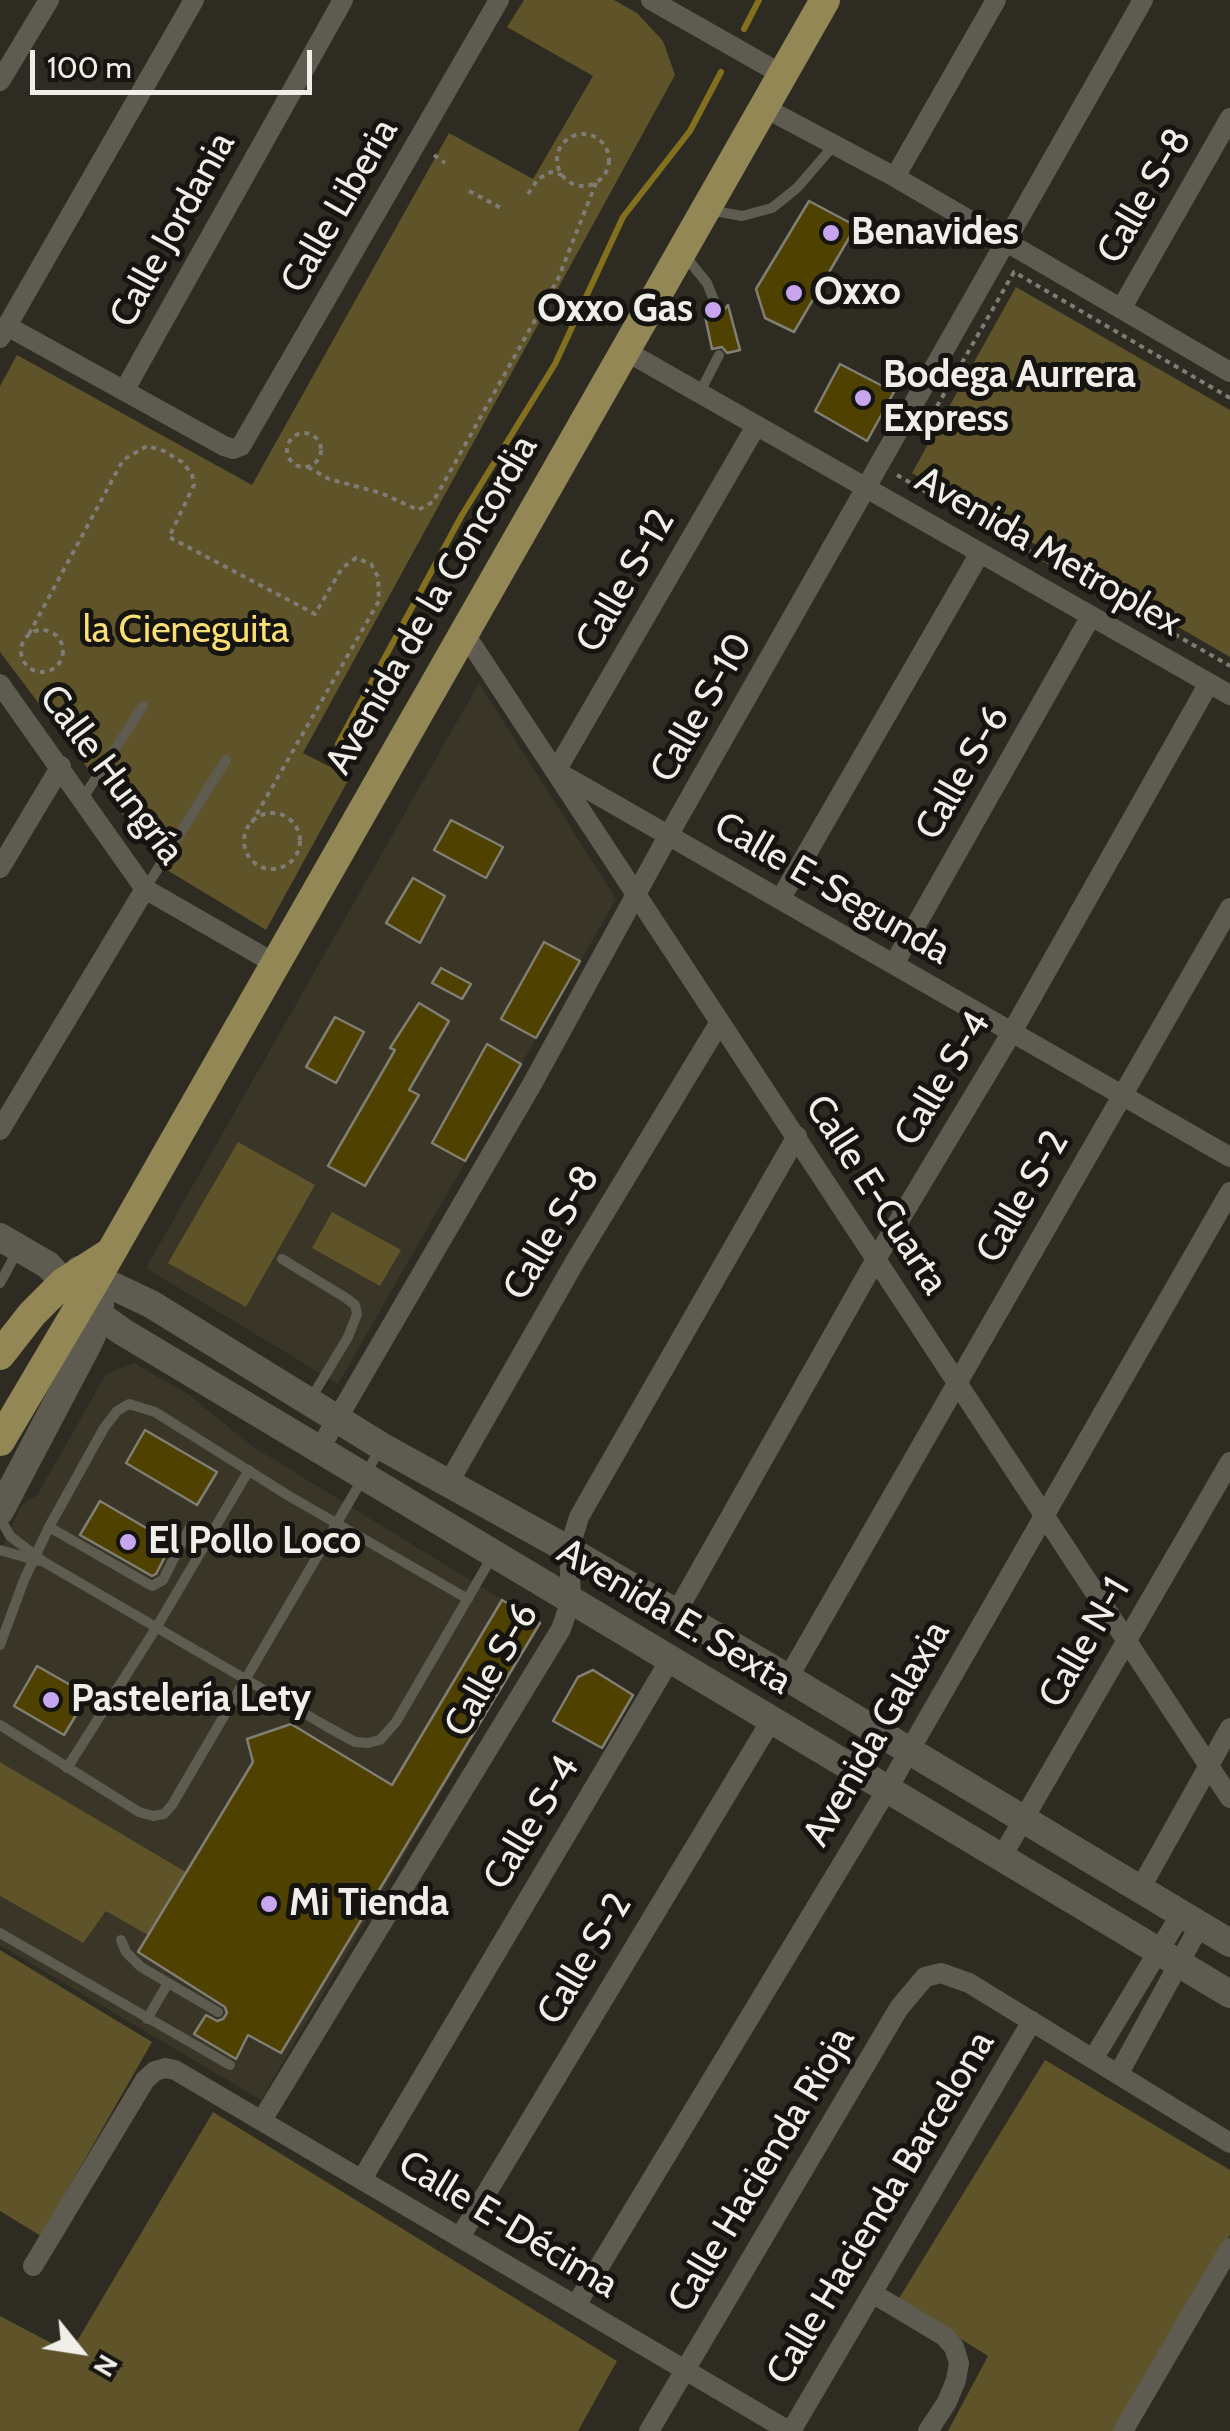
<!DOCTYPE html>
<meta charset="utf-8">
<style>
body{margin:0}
#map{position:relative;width:1230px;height:2431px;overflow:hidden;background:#2e2c22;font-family:Cabin,sans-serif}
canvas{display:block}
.north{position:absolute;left:30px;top:2301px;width:100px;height:100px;-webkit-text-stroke:8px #151410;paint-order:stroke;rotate:120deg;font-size:28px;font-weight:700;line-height:40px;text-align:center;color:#f0eee8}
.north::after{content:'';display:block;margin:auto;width:35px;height:45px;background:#f0eee8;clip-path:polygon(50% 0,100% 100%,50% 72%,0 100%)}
.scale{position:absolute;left:30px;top:50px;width:282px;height:45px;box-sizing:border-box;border:5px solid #f0eee8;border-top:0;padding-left:12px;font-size:30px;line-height:35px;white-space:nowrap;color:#f0eee8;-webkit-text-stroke:8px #151410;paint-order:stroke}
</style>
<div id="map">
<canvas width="1230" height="2431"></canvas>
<div class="north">N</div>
<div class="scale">100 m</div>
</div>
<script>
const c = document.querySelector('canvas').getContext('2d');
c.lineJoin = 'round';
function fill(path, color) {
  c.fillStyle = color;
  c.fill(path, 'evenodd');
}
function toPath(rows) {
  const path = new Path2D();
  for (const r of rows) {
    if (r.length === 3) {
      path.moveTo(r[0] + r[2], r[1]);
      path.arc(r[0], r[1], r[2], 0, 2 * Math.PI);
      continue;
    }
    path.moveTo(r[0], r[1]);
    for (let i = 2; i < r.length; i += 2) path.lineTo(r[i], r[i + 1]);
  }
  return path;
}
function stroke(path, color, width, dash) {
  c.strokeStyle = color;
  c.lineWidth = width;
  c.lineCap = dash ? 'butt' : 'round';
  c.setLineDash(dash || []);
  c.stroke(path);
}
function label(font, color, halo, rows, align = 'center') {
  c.font = font + ' Cabin,sans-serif';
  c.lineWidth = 10;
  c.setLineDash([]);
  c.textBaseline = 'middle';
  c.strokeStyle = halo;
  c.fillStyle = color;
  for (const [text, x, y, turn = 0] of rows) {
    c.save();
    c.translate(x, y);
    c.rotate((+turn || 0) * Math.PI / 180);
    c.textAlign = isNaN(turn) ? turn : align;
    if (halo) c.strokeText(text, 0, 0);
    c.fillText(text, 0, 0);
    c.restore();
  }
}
const built = toPath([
 [479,683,616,899,338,1384,146,1268],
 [134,1363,189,1395,252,1446,540,1623,261,2100,0,1945,0,1896,82,1942,106,1911,186,1872,0,1762,0,1552,21,1506,38,1494,106,1374]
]);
const green = toPath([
 [524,0,614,0,637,13,663,41,675,75,303,753,350,777,266,930,162,867,0,652,0,386,17,355,252,485,449,133,533,179,593,76,507,27],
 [1016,287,1230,410,1230,657,912,473],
 [238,1142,315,1185,246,1307,168,1263],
 [332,1212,401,1250,380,1286,312,1248],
 [0,1762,186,1872,148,1935,106,1911,83,1943,0,1896],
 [0,1950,152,2042,41,2236,0,2211],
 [1045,2060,1230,2170,1230,2235,1117,2431,948,2431,988,2356,898,2300],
 [213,2112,617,2361,578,2431,0,2431,0,2316,70,2353]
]);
const stream = toPath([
 [744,29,759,0],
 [338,744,462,515,555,364,623,217,690,131,721,72]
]);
const building = toPath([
 [809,201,856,226,794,332,765,318,756,289,809,201],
 [728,305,740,350,727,353,722,347,712,349,704,311,719,316,728,305],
 [840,364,894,392,867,441,815,411,840,364],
 [451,820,503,847,486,878,434,850,451,820],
 [413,878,445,896,420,943,386,923,413,878],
 [544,942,580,961,536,1038,501,1019,544,942],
 [441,968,471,984,462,999,432,983,441,968],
 [419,1003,449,1021,409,1090,419,1095,365,1186,328,1166,395,1050,390,1048,419,1003],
 [335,1017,364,1032,336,1083,306,1067,335,1017],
 [487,1044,521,1064,465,1161,432,1143,487,1044],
 [145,1430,217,1472,197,1505,126,1463,145,1430],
 [100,1501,172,1543,156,1574,152,1576,80,1535,100,1501],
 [502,1600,540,1623,281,2053,248,2035,236,2059,194,2034,206,2015,217,2021,223,2019,227,2013,225,2007,138,1952,253,1762,247,1739,291,1724,392,1785,502,1600],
 [37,1666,88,1695,64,1735,14,1706,37,1666],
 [593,1670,633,1695,602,1748,553,1721,578,1677,593,1670]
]);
const path = toPath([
 [583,160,26],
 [434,155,445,163],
 [469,191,501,208],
 [528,194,538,179,551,172,562,175],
 [932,415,1014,272,1230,398],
 [304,450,17],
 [308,467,329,479,381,493,418,510,433,502,558,279,596,183],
 [897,475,1230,666],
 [42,651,21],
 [29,634,123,460,147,446,164,451,182,462,192,474,194,485,169,537,315,614,342,568,356,558,371,564,378,577,379,601,251,824],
 [272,841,28]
]);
const lane = toPath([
 [709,210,742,216,772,208,797,188,834,145],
 [685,256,707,283,717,308],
 [699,394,719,355],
 [83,798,143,706],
 [145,889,226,760],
 [282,1259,346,1298,355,1305,357,1314,348,1337,310,1400],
 [0,1283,19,1248],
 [0,1518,10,1536,44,1562,326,1726,355,1742,368,1743,380,1740,396,1722,493,1555],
 [49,1527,152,1586,163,1580,190,1527],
 [0,1550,38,1561],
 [0,1645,24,1580,49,1527,104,1428,117,1411,129,1404,155,1412,289,1496,468,1599],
 [0,1725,139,1812,153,1816,164,1814,172,1805,380,1449],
 [67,1768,156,1628,249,1470],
 [0,1933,230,2065],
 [121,1940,126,1952,141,1967,218,2012],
 [147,2019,168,1983]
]);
const street = toPath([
 [651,0,783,75],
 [0,81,49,0],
 [765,108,895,177,1230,372],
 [895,177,996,0],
 [1121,309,1230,118],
 [7,326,224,446,233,449,241,446,499,0],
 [0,338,194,0],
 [624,350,1230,695],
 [124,391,343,0],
 [756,426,556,771,1230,1157],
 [463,631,1230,1798],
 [0,684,145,889,274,963],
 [0,868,61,766],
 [781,898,980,553],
 [894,964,1091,616],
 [0,1130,145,889],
 [319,1450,531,1086,668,836,1143,0],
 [449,1482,576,1260,720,1022],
 [676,1613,876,1259,1012,1032,1209,683],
 [788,1678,1230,908],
 [1001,1858,1230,1462],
 [1140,1889,1230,1728],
 [1093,2059,1181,1914],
 [1119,2073,1200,1925],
 [262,2120,561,1629,571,1600,569,1550,579,1517,797,1136],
 [362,2179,671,1658],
 [460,2237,772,1719],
 [33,2266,145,2080,155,2071,165,2068,175,2070,789,2431],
 [872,2293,944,2336,954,2347,959,2363,956,2380,947,2402,928,2431],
 [576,2305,888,1788,1230,1192],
 [649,2431,899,2008,925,1977,941,1973,969,1983,1230,2143],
 [791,2431,1032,2021],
 [1123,2431,1230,2248]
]);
const secondary = toPath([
 [0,1237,48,1265,82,1303,123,1332,1230,1994],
 [79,1270,151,1304,381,1446,569,1550,788,1678,1230,1943],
 [0,1511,89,1342,99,1318,100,1304]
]);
const primary = toPath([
 [0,1355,32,1314,63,1283,110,1253],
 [0,1441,97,1277,825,0]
]);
const markers = [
 [831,233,10,"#c8a6ef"],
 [794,293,10,"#c8a6ef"],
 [713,310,10,"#c8a6ef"],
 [863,398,10,"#c8a6ef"],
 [128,1542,10,"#c8a6ef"],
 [51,1700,10,"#c8a6ef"],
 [269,1904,10,"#c8a6ef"]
];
const streetNames = [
 ["Calle S-8",1145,196,-60],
 ["Calle Liberia",340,206,-60],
 ["Calle Jordania",173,230,-61],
 ["Avenida Metroplex",1048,552,30],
 ["Calle S-12",626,581,-60],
 ["Avenida de la Concordia",432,605,-60],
 ["Calle S-10",702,708,-60],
 ["Calle S-6",963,773,-60],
 ["Calle Hungría",111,775,53],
 ["Calle E-Segunda",832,889,30],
 ["Calle S-4",943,1079,-59],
 ["Calle E-Cuarta",876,1195,57],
 ["Calle S-2",1023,1197,-60],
 ["Calle S-8",552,1233,-59],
 ["Avenida E. Sexta",674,1617,31],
 ["Calle N-1",1085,1643,-60],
 ["Calle S-6",492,1670,-60],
 ["Avenida Galaxia",877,1734,-60],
 ["Calle S-4",532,1823,-59],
 ["Calle S-2",585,1959,-59],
 ["Calle Hacienda Rioja",762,2170,-59],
 ["Calle Hacienda Barcelona",881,2208,-59],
 ["Calle E-Décima",508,2225,31]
];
const poiNames = [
 ["Benavides",851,233],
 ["Oxxo",814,293],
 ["Oxxo Gas",693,310,"right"],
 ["Bodega Aurrera",883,376],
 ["Express",883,420],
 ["El Pollo Loco",148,1542],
 ["Pastelería Lety",71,1700],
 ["Mi Tienda",289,1904]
];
const parkNames = [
 ["la Cieneguita",186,631]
];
fill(built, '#3a3627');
fill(green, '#5e5329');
stroke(stream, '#83701f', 6);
fill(building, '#4f4100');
stroke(building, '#817e73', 2.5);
stroke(path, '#7e7c74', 4, [5, 5]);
stroke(lane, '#5e5b51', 10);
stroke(street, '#5e5b51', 20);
stroke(secondary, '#5e5b51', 28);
stroke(primary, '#938756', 30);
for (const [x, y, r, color] of markers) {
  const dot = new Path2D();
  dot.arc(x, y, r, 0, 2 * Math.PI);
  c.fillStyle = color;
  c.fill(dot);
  stroke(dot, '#151410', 4);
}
label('38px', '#f0eee8', '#151410', streetNames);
label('bold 38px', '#f0eee8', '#151410', poiNames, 'left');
label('38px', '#fadf74', '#151410', parkNames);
</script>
